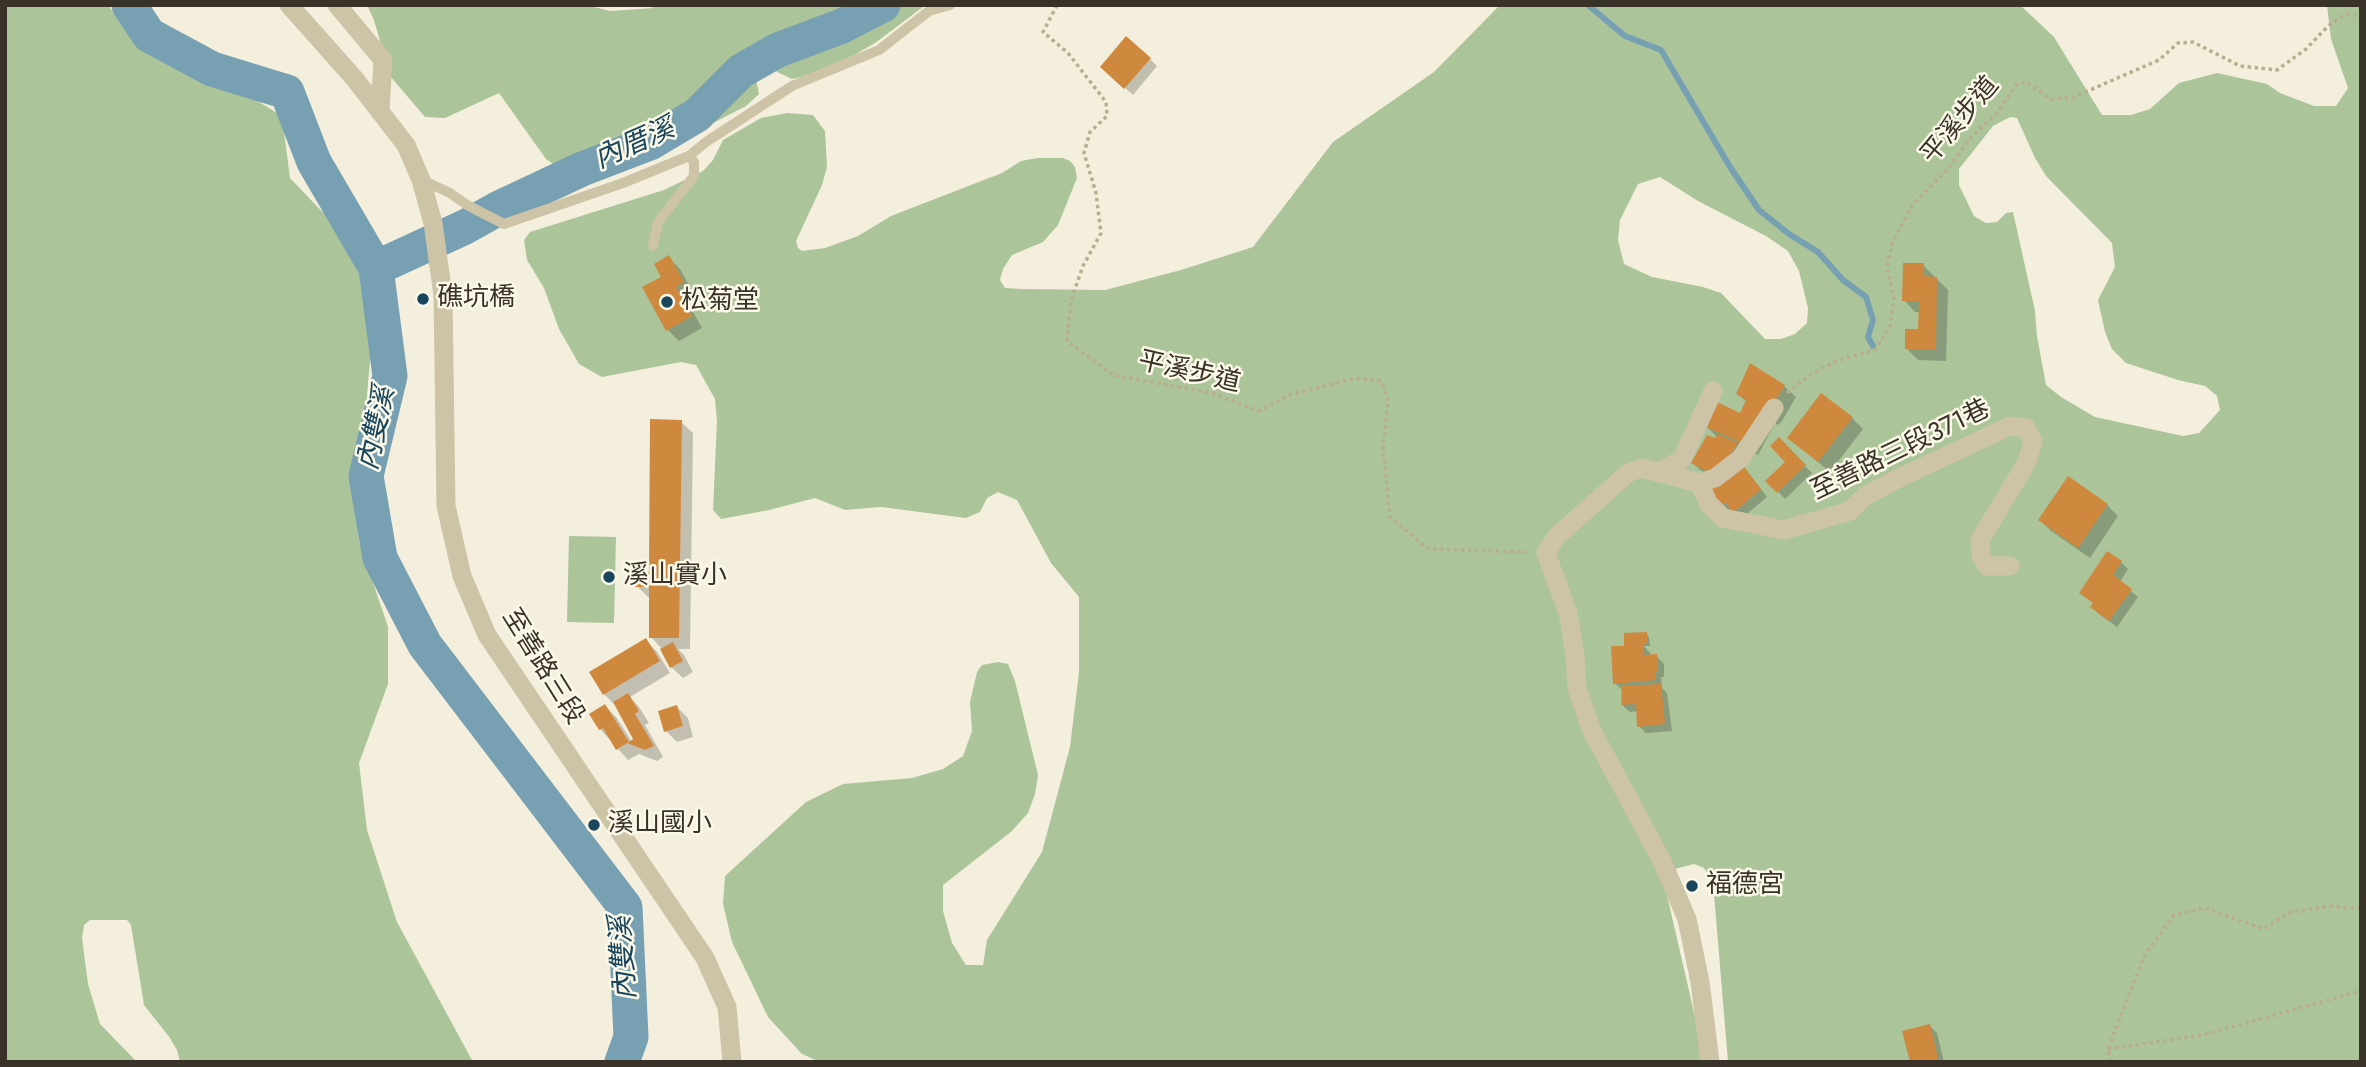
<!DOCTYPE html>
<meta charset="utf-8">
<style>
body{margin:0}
#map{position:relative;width:2366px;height:1067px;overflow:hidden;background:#f4efdc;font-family:Jost,sans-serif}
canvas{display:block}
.frame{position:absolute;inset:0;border:7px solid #393228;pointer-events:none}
</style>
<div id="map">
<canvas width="2366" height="1067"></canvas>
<div class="frame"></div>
</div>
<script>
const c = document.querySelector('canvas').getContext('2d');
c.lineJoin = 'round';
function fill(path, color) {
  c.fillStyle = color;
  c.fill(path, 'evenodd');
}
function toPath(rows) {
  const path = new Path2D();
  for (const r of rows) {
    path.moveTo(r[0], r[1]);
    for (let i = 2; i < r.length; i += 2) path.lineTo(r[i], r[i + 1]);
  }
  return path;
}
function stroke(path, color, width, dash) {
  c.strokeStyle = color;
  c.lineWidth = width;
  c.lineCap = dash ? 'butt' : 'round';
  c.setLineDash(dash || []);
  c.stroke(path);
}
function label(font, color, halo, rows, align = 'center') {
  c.font = font + ' Jost,"Noto Sans TC",sans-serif';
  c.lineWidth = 5;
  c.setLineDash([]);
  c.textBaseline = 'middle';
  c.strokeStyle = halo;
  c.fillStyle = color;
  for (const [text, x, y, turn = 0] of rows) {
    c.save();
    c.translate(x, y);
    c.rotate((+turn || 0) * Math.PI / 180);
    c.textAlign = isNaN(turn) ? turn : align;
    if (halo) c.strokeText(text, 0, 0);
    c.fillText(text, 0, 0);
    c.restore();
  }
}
const green = toPath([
 [5,5,108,5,123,26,166,59,212,86,246,94,282,116,290,178,332,222,360,266,372,336,367,396,353,471,359,541,388,627,388,684,359,763,367,830,397,922,473,1062,180,1062,177,1050,170,1038,144,1005,131,925,127,920,90,920,84,925,82,938,88,984,100,1024,137,1062,5,1062],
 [367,5,586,5,610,11,654,8,644,5,930,5,923,7,875,43,842,62,801,77,792,79,777,72,762,51,752,48,744,52,756,79,759,94,746,106,649,156,587,175,562,170,546,159,499,93,445,118,425,117,390,76,374,20],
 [1500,5,2020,5,2054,37,2102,115,2131,115,2150,109,2179,83,2217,73,2267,84,2280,93,2314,106,2336,106,2348,88,2331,39,2327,5,2361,5,2361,1062,1728,1062,1713,882,1704,868,1694,864,1675,869,1666,891,1702,1047,1703,1062,820,1062,802,1054,768,1017,732,942,723,904,725,876,806,802,843,784,912,778,943,769,963,756,972,731,970,702,977,672,982,665,998,662,1008,664,1015,681,1038,775,1035,794,1028,813,1012,831,943,885,943,911,952,943,966,965,983,965,987,940,1042,852,1070,747,1079,672,1079,597,1051,563,1017,500,998,492,987,498,980,512,966,518,881,507,845,510,815,498,769,510,721,519,713,510,717,421,715,399,696,365,681,362,602,377,579,364,559,329,544,288,527,260,524,240,530,232,664,190,703,171,713,160,723,140,761,118,787,113,813,115,825,131,827,167,822,185,796,241,798,248,802,251,825,248,858,236,891,216,1002,173,1021,161,1037,158,1063,158,1070,161,1075,167,1077,178,1058,225,1043,242,1012,255,1003,269,1000,280,1005,288,1022,289,1105,290,1181,270,1253,247,1333,142,1434,72],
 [2010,117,2017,118,2035,158,2046,176,2112,243,2115,267,2098,300,2105,332,2112,349,2126,363,2178,380,2205,386,2217,396,2220,410,2199,433,2183,436,2095,417,2061,397,2046,385,2037,336,2035,311,2013,212,2006,213,1997,222,1986,223,1974,216,1959,185,1959,169,1993,126],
 [1660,177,1698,201,1766,236,1788,251,1799,271,1808,308,1807,323,1795,334,1781,339,1765,339,1721,293,1703,287,1652,277,1624,264,1618,240,1620,220,1638,184],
 [569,536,616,537,614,623,567,622]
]);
const shadow = toPath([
 [1150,59,1157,66,1133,95,1109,74],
 [669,258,680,269,694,294,686,299,702,328,679,341,668,330,664,278],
 [1923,265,1948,290,1946,361,1918,360,1906,348,1920,331,1920,312,1915,312,1904,300],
 [1750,365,1784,386,1796,397,1782,421,1778,425,1775,423,1758,455,1746,450,1728,476,1749,474,1767,497,1741,519,1728,512,1721,505,1722,481,1700,470,1693,463,1717,437,1705,425,1740,416,1747,402,1738,394],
 [1852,418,1863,429,1830,472,1789,438],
 [681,422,693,433,690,649,678,649,684,655,693,672,683,678,671,667,663,650,651,637,651,597,648,597,637,586,651,574],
 [1779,440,1812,473,1785,499,1768,481,1788,462],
 [2068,478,2107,505,2118,516,2090,558,2051,531,2040,520],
 [2121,562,2128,569,2120,582,2138,597,2117,627,2099,614,2092,607,2095,604,2081,592],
 [1646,634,1649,637,1650,646,1644,646,1651,654,1650,657,1656,656,1664,664,1664,677,1661,677,1662,688,1667,693,1672,731,1646,733,1639,726,1638,711,1630,712,1622,705,1622,690,1615,683,1629,647],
 [646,640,657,652,670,673,630,697,639,707,649,723,645,725,663,757,657,761,639,754,628,760,600,729,605,706,616,717,632,742,635,740,616,706,604,694,592,673],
 [677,707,688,718,693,737,677,742,666,731],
 [1930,1026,1937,1033,1944,1062,1911,1062]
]);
const stream = toPath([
 [1588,5,1625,36,1661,50,1730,167,1759,210,1789,234,1818,252,1843,280,1866,297,1873,320,1868,337,1873,346]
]);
const river = toPath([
 [129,5,149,35,212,69,287,92,314,162,376,268,390,376,366,476,380,558,425,645,625,907,631,1037,622,1062],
 [376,268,465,227,499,208,582,169,650,143,697,115,741,71,778,50,842,26,883,5]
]);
const building = toPath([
 [1126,36,1151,58,1124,89,1100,67],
 [669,255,684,282,676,287,692,316,666,331,642,287,661,277,654,264],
 [1903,263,1924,263,1924,276,1937,277,1936,350,1905,349,1905,329,1918,329,1919,301,1902,301],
 [1750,363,1785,385,1747,445,1703,426,1715,401,1740,413,1746,400,1736,394],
 [1821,393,1853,417,1818,462,1787,438],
 [650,419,682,420,679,638,649,638,649,587,635,587,635,572,649,572],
 [1717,434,1738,443,1716,476,1691,463,1707,435,1715,438],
 [1779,437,1806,465,1777,493,1765,481,1785,462,1770,446],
 [1742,464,1761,489,1733,513,1726,503,1719,506,1709,489],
 [2068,476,2108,504,2078,548,2038,520],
 [2107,551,2122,561,2113,575,2132,589,2109,621,2090,607,2093,603,2079,593],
 [1647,632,1648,644,1644,644,1643,655,1657,654,1658,671,1655,671,1655,680,1613,684,1611,646,1624,646,1624,633],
 [646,638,660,661,603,695,589,672],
 [673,642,683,661,670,668,660,649],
 [1661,684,1665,724,1637,727,1636,704,1621,705,1622,686],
 [628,693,639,711,635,714,654,746,645,750,627,743,616,750,603,728,599,730,589,714,605,704,629,742,633,739,613,702],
 [677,705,683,726,664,732,658,711],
 [1930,1024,1939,1062,1910,1062,1902,1031]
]);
const path = toPath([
 [1057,5,1043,32,1068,53,1106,102,1107,116,1090,132,1084,153,1096,193,1101,233,1083,266,1071,300,1067,341,1113,375,1212,393,1259,411,1289,395,1356,378,1381,381,1388,401,1383,448,1390,517,1428,549,1527,552],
 [1787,393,1810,375,1836,361,1875,350,1890,326,1894,299,1887,266,1893,241,1914,203,1948,169,1971,137,1996,114,2017,84,2026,82,2051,99,2074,97,2159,60,2178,43,2193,42,2240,66,2277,70,2306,49,2328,26,2345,14,2361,15],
 [2108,1049,2203,1035,2361,991],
 [2110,1062,2108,1049,2145,954,2174,915,2205,908,2264,929,2288,913,2329,906,2361,909]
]);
const service = toPath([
 [422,180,450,193,467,205,504,224,623,183,689,156,706,142,792,86,879,50,929,11,950,5],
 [653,246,658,222,694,176,694,162,689,156]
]);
const minor = toPath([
 [337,5,383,60,380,111],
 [1660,472,1682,459,1713,391],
 [1699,483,1715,478,1741,458,1774,408],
 [1710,1062,1700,982,1687,919,1662,861,1591,729,1577,688,1575,655,1568,613,1546,553,1556,537,1628,473,1641,468,1699,483,1709,504,1723,518,1784,530,1850,511,1865,496,1899,478,2010,426,2026,428,2033,441,2027,462,1980,540,1981,556,1987,566,2010,566]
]);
const tertiary = toPath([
 [289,5,354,78,406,145,421,180,433,223,443,295,446,506,462,576,487,635,705,958,727,1007,732,1062]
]);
const markers = [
 [423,299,7,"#1a465d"],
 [667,302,7,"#1a465d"],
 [609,577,7,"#1a465d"],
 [594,825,7,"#1a465d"],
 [1692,886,7,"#1a465d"]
];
const streetNames = [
 ["平溪步道",1961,121,-50],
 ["平溪步道",1189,373,13],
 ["至善路三段371巷",1901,451,-26],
 ["至善路三段",542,667,58]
];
const poiNames = [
 ["礁坑橋",437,299],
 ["松菊堂",681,302],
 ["溪山實小",623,577],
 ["溪山國小",608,825],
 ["福德宮",1706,886]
];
const waterNames = [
 ["內厝溪",635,145,-24],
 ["內雙溪",378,429,-78],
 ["內雙溪",625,958,-94]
];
fill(green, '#abc49a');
fill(shadow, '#0003');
stroke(stream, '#78a0b3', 6);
stroke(river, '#78a0b3', 35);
fill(building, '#ce893f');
stroke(path, '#b9ad90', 3.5, [3.5, 3.5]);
stroke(service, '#cdc3a6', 10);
stroke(minor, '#cdc3a6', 19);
stroke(tertiary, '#cdc3a6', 19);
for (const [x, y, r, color] of markers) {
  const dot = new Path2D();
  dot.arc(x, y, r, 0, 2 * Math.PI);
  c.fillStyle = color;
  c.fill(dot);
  stroke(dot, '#fbf8e8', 2.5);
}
label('26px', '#393228', '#fbf8e8', streetNames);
label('26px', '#393228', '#fbf8e8', poiNames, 'left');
label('italic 28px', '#1a465d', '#fbf8e8', waterNames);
</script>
